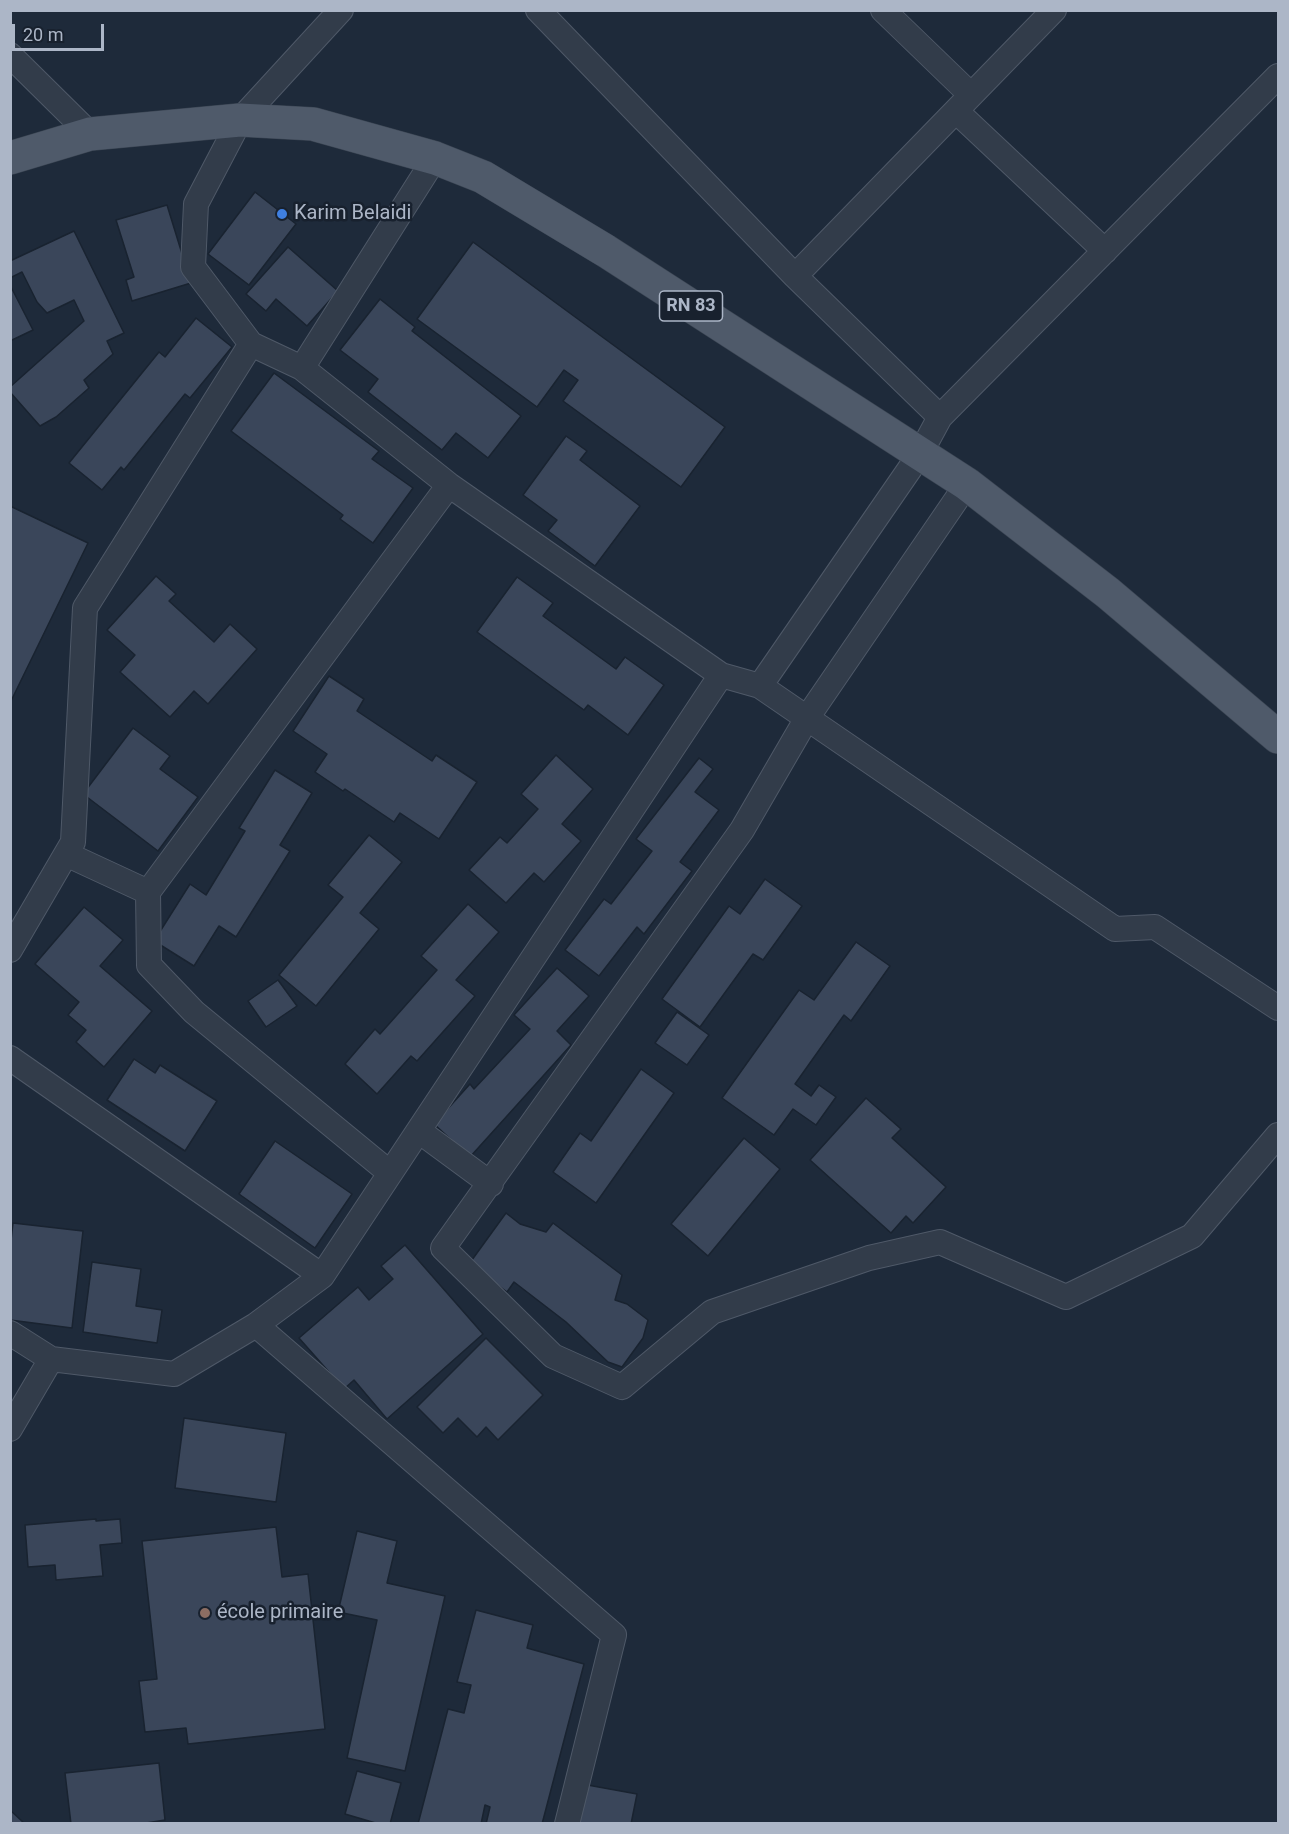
<!DOCTYPE html>
<meta charset="utf-8">
<style>
body{margin:0}
#map{position:relative;width:1289px;height:1834px;overflow:hidden;background:#1e2a3a;font-family:Roboto,sans-serif}
canvas{display:block}
.frame{position:absolute;inset:0;border:12px solid #acb6c7;pointer-events:none}
.scale{position:absolute;left:12px;top:24px;width:92px;height:27px;box-sizing:border-box;border:3px solid #acb6c7;border-top:0;padding-left:8px;font-size:18px;line-height:21px;white-space:nowrap;color:#acb6c7;-webkit-text-stroke:4px #18212e;paint-order:stroke}
</style>
<div id="map">
<canvas width="1289" height="1834"></canvas>
<div class="frame"></div>
<div class="scale">20 m</div>
</div>
<script>
const c = document.querySelector('canvas').getContext('2d');
c.lineJoin = 'round';
function fill(path, color) {
  c.fillStyle = color;
  c.fill(path, 'evenodd');
}
function toPath(rows) {
  const path = new Path2D();
  for (const r of rows) {
    path.moveTo(r[0], r[1]);
    for (let i = 2; i < r.length; i += 2) path.lineTo(r[i], r[i + 1]);
  }
  return path;
}
function stroke(path, color, width, dash) {
  c.strokeStyle = color;
  c.lineWidth = width;
  c.lineCap = dash ? 'butt' : 'round';
  c.setLineDash(dash || []);
  c.stroke(path);
}
function label(font, color, halo, rows, align = 'center') {
  c.font = font + ' Roboto,sans-serif';
  c.lineWidth = 5;
  c.setLineDash([]);
  c.textBaseline = 'middle';
  c.strokeStyle = halo;
  c.fillStyle = color;
  for (const [text, x, y, turn = 0] of rows) {
    c.save();
    c.translate(x, y);
    c.rotate((+turn || 0) * Math.PI / 180);
    c.textAlign = isNaN(turn) ? turn : align;
    if (halo) c.strokeText(text, 0, 0);
    c.fillText(text, 0, 0);
    c.restore();
  }
}
const building = toPath([
 [255,192,296,224,249,285,208,254,255,192],
 [167,205,191,283,132,301,126,280,134,277,116,220,167,205],
 [74,231,124,333,107,341,113,354,84,380,89,388,56,417,40,426,10,392,10,387,84,321,74,300,47,313,37,302,22,272,10,278,10,261,74,231],
 [473,242,725,427,681,487,563,401,578,380,564,370,537,407,417,319,473,242],
 [288,247,338,291,307,326,276,299,266,311,246,294,288,247],
 [10,285,33,330,10,341,10,285],
 [380,299,415,327,412,331,521,416,488,458,456,433,442,450,368,392,378,379,340,350,380,299],
 [196,318,232,347,190,398,185,394,124,470,121,467,102,490,69,463,159,352,165,357,196,318],
 [274,373,379,451,372,459,413,488,373,543,340,519,343,515,231,431,274,373],
 [566,436,587,451,580,460,640,506,595,566,548,531,557,520,523,495,566,436],
 [10,506,88,543,10,703,10,506],
 [156,576,176,594,169,601,214,642,230,624,257,649,208,704,194,691,170,717,120,672,135,655,107,630,156,576],
 [517,577,553,603,543,616,616,669,625,657,664,685,628,735,588,705,584,710,477,632,517,577],
 [329,676,364,699,357,711,432,761,436,755,477,782,439,839,400,813,394,822,345,789,343,791,315,772,327,754,293,731,329,676],
 [133,728,170,756,160,769,198,797,158,851,83,794,133,728],
 [556,755,593,789,562,824,581,841,544,882,534,873,506,903,469,870,500,837,507,843,538,809,521,794,556,755],
 [699,758,713,769,695,792,719,810,680,862,692,871,644,934,637,927,599,976,565,950,604,899,611,904,652,851,636,839,699,758],
 [275,770,312,793,280,845,290,851,236,937,219,926,194,966,154,941,190,884,206,895,245,831,239,828,275,770],
 [369,835,402,862,360,913,379,929,316,1006,279,975,343,897,328,885,369,835],
 [765,879,802,906,763,960,753,954,700,1027,662,999,729,906,740,914,765,879],
 [468,904,499,932,456,980,475,996,417,1061,411,1056,377,1094,345,1064,375,1029,380,1034,437,970,421,956,468,904],
 [84,907,123,940,100,966,152,1011,104,1067,76,1042,86,1030,68,1015,79,1002,35,964,84,907],
 [856,942,890,966,851,1021,844,1015,795,1084,811,1096,819,1085,836,1097,816,1125,793,1109,774,1135,722,1098,799,990,814,1000,856,942],
 [557,968,589,996,557,1031,571,1045,470,1157,434,1124,470,1084,474,1089,530,1029,514,1015,557,968],
 [278,980,297,1006,266,1027,248,1001,278,980],
 [677,1012,709,1035,687,1065,655,1043,677,1012],
 [134,1059,155,1073,160,1065,217,1101,185,1151,107,1100,134,1059],
 [641,1069,674,1093,596,1203,553,1172,580,1133,591,1141,641,1069],
 [866,1098,901,1129,892,1138,946,1187,913,1223,906,1216,891,1233,810,1160,866,1098],
 [744,1138,780,1169,708,1256,671,1224,744,1138],
 [275,1141,352,1194,315,1248,239,1194,275,1141],
 [506,1213,520,1224,546,1232,553,1223,622,1275,615,1300,627,1304,648,1320,643,1338,622,1367,608,1362,566,1322,514,1282,507,1292,469,1264,506,1213],
 [13,1223,83,1231,72,1328,10,1320,10,1249,13,1223],
 [405,1245,483,1334,387,1419,354,1380,344,1389,299,1338,358,1287,369,1300,393,1279,381,1266,405,1245],
 [92,1262,141,1269,136,1306,162,1310,157,1343,83,1332,92,1262],
 [486,1338,543,1395,498,1440,486,1427,477,1437,458,1418,443,1433,417,1407,486,1338],
 [184,1418,286,1433,276,1502,175,1488,184,1418],
 [96,1519,96,1521,120,1519,122,1543,100,1545,103,1576,56,1580,55,1565,28,1567,25,1525,96,1519],
 [276,1527,282,1577,308,1574,325,1729,188,1744,186,1728,145,1732,139,1681,157,1679,142,1541,276,1527],
 [357,1531,397,1541,387,1583,445,1596,405,1771,347,1758,377,1620,338,1612,357,1531],
 [476,1610,533,1625,527,1648,584,1664,542,1824,486,1824,490,1807,485,1805,481,1824,418,1824,448,1709,464,1713,471,1685,457,1682,476,1610],
 [159,1763,165,1820,140,1824,71,1824,65,1773,159,1763],
 [357,1771,401,1783,390,1824,379,1824,345,1814,357,1771],
 [582,1784,637,1794,631,1824,576,1824,582,1784],
 [10,1810,25,1824,10,1824,10,1810]
]);
const street = toPath([
 [341,10,240,120,196,204,193,267,251,344,302,368,449,485,721,675,760,686,1115,929,1155,927,1278,1008],
 [538,10,795,276,940,417,920,454,760,686],
 [883,10,971,95],
 [10,55,90,134],
 [956,111,1105,251],
 [795,276,1054,10],
 [302,368,435,158],
 [940,417,1278,76],
 [967,484,807,718,742,830,443,1248,553,1356,622,1387,712,1312,869,1258,940,1242,1066,1297,1192,1236,1278,1135],
 [66,854,148,892,449,485],
 [148,892,149,965,194,1012,390,1173],
 [10,950,73,842,85,608,251,344],
 [10,1058,322,1276],
 [419,1131,491,1184],
 [256,1325,614,1635,567,1824],
 [10,1333,51,1359],
 [10,1429,51,1359,174,1374,256,1325,322,1276,721,675]
]);
const primary = toPath([
 [10,158,90,134,240,120,313,124,435,158,483,177,606,251,967,484,1108,593,1278,737]
]);
const markers = [
 [282,214,6,"#3f7fe0"],
 [205,1613,6,"#8d6e63"]
];
const shields = [
 [691,306,63]
];
const shieldNames = [
 ["RN 83",691,306]
];
const poiNames = [
 ["Karim Belaidi",294,214],
 ["école primaire",217,1613]
];
fill(building, '#3a465a');
stroke(building, '#192330', 1.5);
stroke(street, '#4f5968', 26);
stroke(primary, '#3b4553', 34);
stroke(street, '#323c4a', 24);
stroke(primary, '#4f5a6a', 33);
for (const [x, y, r, color] of markers) {
  const dot = new Path2D();
  dot.arc(x, y, r, 0, 2 * Math.PI);
  c.fillStyle = color;
  c.fill(dot);
  stroke(dot, '#18212e', 2);
}
for (const [x, y, w] of shields) {
  const box = new Path2D();
  box.roundRect(x - w / 2, y - 15, w, 30, 4.5);
  c.fillStyle = '#18212e';
  c.fill(box);
  stroke(box, '#acb6c7', 1.5);
}
label('bold 18px', '#acb6c7', null, shieldNames);
label('20px', '#acb6c7', '#18212e', poiNames, 'left');
</script>
